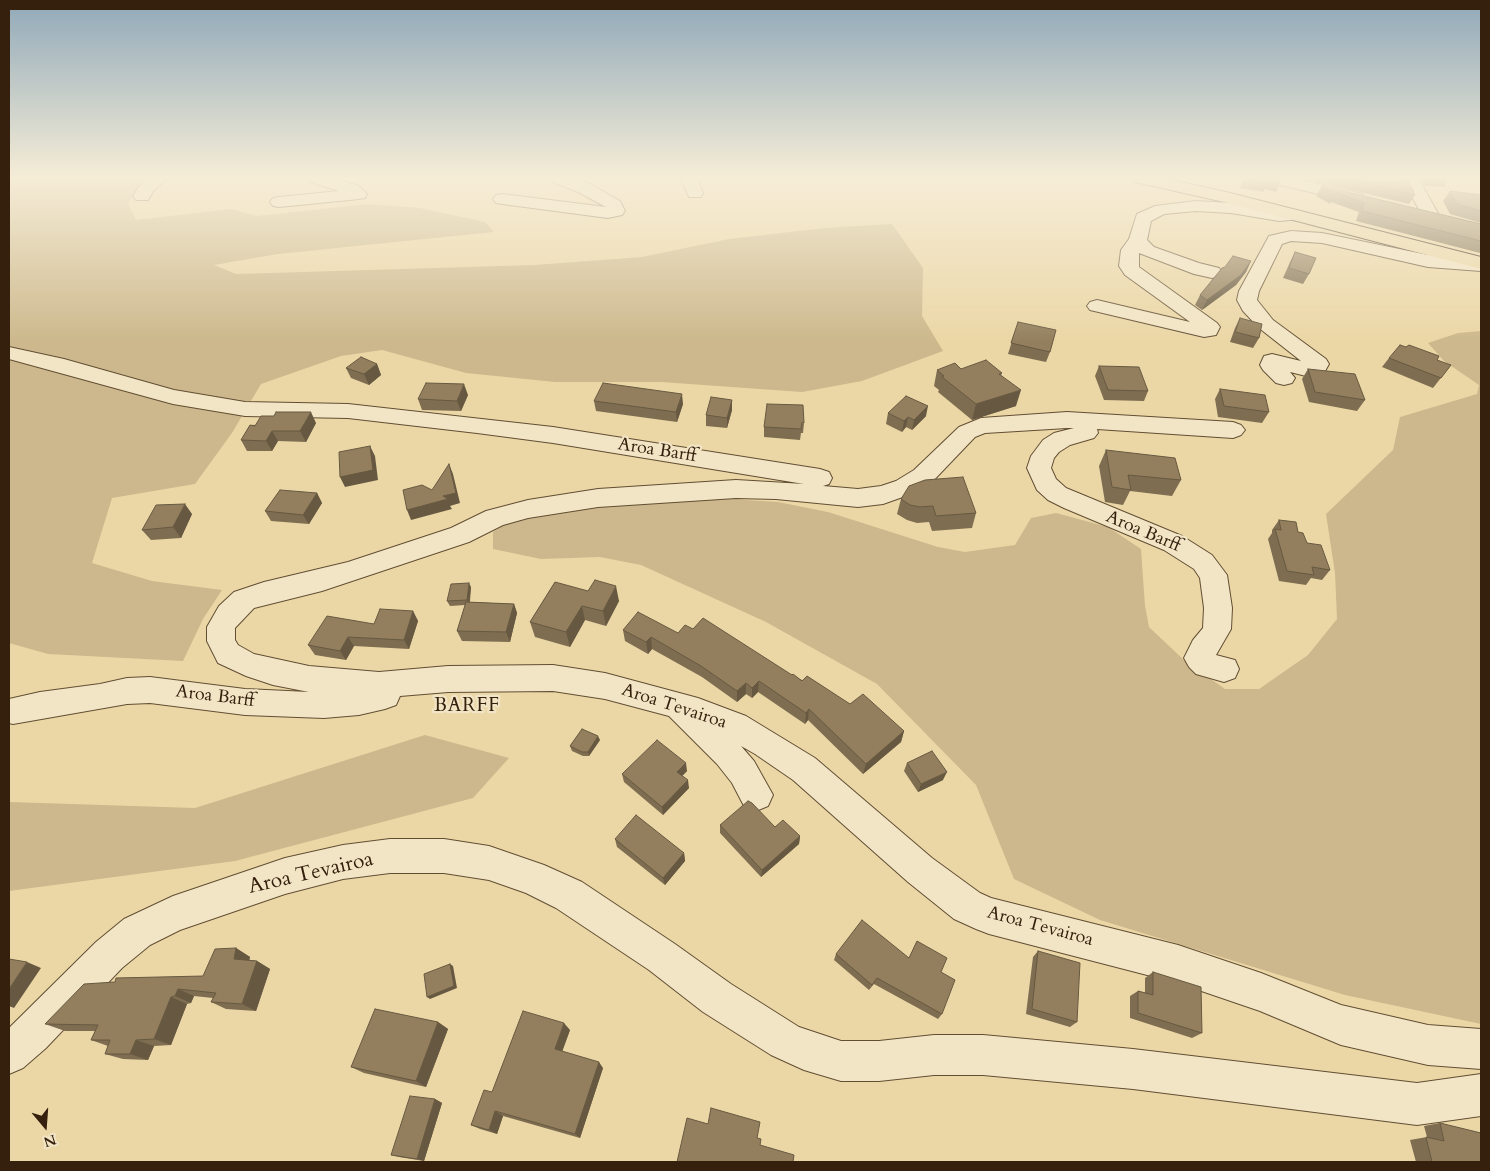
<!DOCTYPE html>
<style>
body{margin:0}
#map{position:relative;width:1490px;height:1171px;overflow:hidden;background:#ebd7a6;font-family:Cardo,serif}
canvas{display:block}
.frame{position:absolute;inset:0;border:10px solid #34200d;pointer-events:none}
.north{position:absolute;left:20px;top:1101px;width:50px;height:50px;-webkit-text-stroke:4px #f2e5c5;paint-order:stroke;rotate:162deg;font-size:14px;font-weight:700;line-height:20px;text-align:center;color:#34200d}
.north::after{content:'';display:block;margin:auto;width:18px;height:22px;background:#34200d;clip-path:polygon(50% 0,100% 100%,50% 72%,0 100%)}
</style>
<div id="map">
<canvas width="1490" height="1171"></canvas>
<div class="frame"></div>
<div class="north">N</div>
</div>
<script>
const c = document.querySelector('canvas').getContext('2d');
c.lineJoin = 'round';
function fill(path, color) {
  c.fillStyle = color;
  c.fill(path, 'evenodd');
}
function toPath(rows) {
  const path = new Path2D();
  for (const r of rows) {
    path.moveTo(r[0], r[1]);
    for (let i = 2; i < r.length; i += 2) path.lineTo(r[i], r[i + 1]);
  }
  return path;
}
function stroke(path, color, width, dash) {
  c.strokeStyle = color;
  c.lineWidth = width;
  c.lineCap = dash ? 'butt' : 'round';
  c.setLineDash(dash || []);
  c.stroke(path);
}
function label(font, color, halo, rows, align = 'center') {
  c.font = font + ' Cardo,serif';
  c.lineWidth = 4.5;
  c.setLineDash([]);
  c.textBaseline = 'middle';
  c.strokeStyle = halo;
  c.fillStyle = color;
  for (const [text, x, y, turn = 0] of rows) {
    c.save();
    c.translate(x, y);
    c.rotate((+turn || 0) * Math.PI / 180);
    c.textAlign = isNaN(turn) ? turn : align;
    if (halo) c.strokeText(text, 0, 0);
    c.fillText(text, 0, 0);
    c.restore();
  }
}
const green = toPath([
 [9,178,144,178,128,204,136,220,231,209,257,216,367,204,420,208,485,222,494,232,278,254,214,265,236,274,535,265,642,257,729,239,825,228,892,224,923,268,922,316,943,351,862,381,802,392,661,382,555,382,466,373,382,350,341,356,261,384,232,433,195,484,112,498,92,563,152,581,222,590,203,619,183,661,48,654,9,643],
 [1481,331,1481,1024,1345,995,1100,920,1014,879,976,785,877,684,766,622,641,565,600,557,541,559,493,549,493,532,520,515,576,506,730,499,778,502,828,512,938,547,965,552,1015,545,1031,518,1056,513,1108,527,1141,549,1145,606,1149,627,1185,661,1225,689,1259,689,1308,655,1337,619,1335,573,1326,514,1393,450,1400,417,1477,394,1479,385,1444,361,1428,343,1458,333],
 [425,735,509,758,473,798,235,861,9,891,9,802,195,808]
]);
const minor = toPath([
 [149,178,168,178,154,190,148,200,136,200,133,196,139,187,149,178],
 [308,178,333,178,359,186,367,194,365,198,359,199,279,207,273,206,270,202,273,198,279,197,339,191,310,182,308,178],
 [551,178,574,178,590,184,620,201,625,211,622,215,608,218,502,204,496,203,493,199,496,195,502,194,606,207,578,192,553,182,551,178],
 [681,178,697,178,703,193,701,197,689,197,681,178],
 [1266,178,1294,178,1362,194,1365,198,1362,202,1356,203,1268,182,1266,178],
 [1402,178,1418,178,1440,217,1437,221,1431,222,1425,221,1402,178],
 [1196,201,1231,203,1279,211,1294,210,1300,211,1303,215,1300,219,1279,221,1231,213,1196,211,1164,214,1151,221,1147,240,1154,247,1199,263,1219,268,1222,272,1219,276,1212,278,1194,274,1139,253,1139,267,1217,323,1220,327,1216,335,1204,337,1090,310,1087,306,1090,302,1097,300,1190,322,1125,275,1119,266,1121,250,1129,239,1137,214,1155,206,1196,201],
 [1291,231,1322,233,1428,255,1481,259,1481,271,1428,267,1322,243,1291,241,1282,244,1259,291,1257,300,1273,320,1326,359,1329,364,1324,373,1310,377,1290,372,1295,378,1292,383,1284,385,1276,383,1263,370,1260,365,1264,356,1272,354,1301,361,1259,328,1243,311,1237,300,1239,291,1269,236,1291,231],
 [9,347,64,359,174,390,245,402,348,404,553,427,820,469,829,472,832,478,829,484,823,486,858,489,881,486,896,481,914,470,959,427,981,418,1067,412,1233,422,1241,425,1245,430,1241,435,1233,438,1097,429,1098,433,1094,438,1070,445,1059,452,1054,458,1051,468,1056,479,1066,488,1182,536,1212,555,1227,575,1232,608,1231,629,1216,655,1235,660,1239,669,1235,678,1224,682,1196,674,1189,667,1184,658,1193,640,1203,628,1204,608,1200,578,1194,569,1164,550,1064,508,1048,500,1037,490,1027,468,1031,456,1043,440,1054,433,1074,428,1067,428,985,433,975,437,932,482,914,493,883,504,858,507,776,499,736,498,598,507,528,518,503,525,469,542,322,591,254,608,235,628,235,640,238,645,254,654,309,666,379,672,448,666,553,665,605,673,698,698,746,716,815,758,932,858,980,893,991,898,1178,945,1261,973,1341,1005,1428,1025,1481,1029,1481,1069,1428,1065,1341,1045,1260,1011,1178,983,989,934,976,929,954,919,908,882,793,780,755,754,741,746,754,761,773,795,768,806,756,811,744,806,732,783,717,764,669,716,605,699,553,691,448,692,400,696,396,705,385,709,359,715,324,718,245,715,150,703,127,704,13,724,9,723,9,699,40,692,100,684,127,678,150,677,245,689,309,692,273,685,246,676,218,663,207,641,207,627,219,606,234,592,264,582,348,562,451,528,486,511,528,500,598,489,736,480,804,484,553,443,477,433,348,418,245,416,173,404,9,359,9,347],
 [390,839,444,839,489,846,544,865,582,882,675,944,731,984,799,1027,841,1041,879,1041,934,1035,983,1035,1133,1049,1417,1083,1481,1074,1481,1116,1417,1125,1133,1089,983,1075,934,1075,879,1081,841,1081,804,1070,771,1055,703,1012,649,970,556,908,526,893,489,880,444,873,390,873,343,879,285,894,180,930,150,945,122,968,46,1048,23,1068,9,1074,9,1028,96,942,124,919,173,896,285,858,343,845,390,839]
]);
const major = toPath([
 [1133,178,1163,178,1226,192,1481,257,1481,269,1224,202,1135,182,1133,178]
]);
const wall = toPath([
 [1181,178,1203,178,1201,181,1195,179,1193,181],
 [1244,178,1281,178,1280,183,1276,192,1265,189,1263,192,1240,188],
 [1302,178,1407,178,1415,195,1409,204],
 [1419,178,1450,178,1444,187,1425,186],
 [1322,186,1481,224,1481,251,1480,253,1356,221,1359,212,1331,202,1330,204,1316,196],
 [1450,191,1481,195,1481,223,1450,214,1443,201],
 [1295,252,1309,274,1303,284,1283,278,1290,262],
 [1251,261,1246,272,1236,285,1202,310,1195,305,1200,295],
 [1240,318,1259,338,1253,348,1230,342,1235,328],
 [1018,322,1050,352,1046,362,1008,354],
 [1389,358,1451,365,1433,388,1382,367],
 [377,364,381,375,369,385,351,378,346,368],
 [1099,366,1148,391,1144,401,1104,400,1095,376],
 [1308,369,1365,400,1357,411,1309,402,1302,379],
 [937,370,1002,373,1001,375,1016,406,972,420,938,392,939,390,934,386],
 [1220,389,1269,412,1262,423,1218,417,1215,399],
 [468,395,461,411,422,410,418,399],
 [732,400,732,410,727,428,706,426,706,415],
 [594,401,683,404,677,422,596,411],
 [888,413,926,416,912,430,906,427,902,432,886,424],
 [316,423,306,442,278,441,272,451,247,451,241,440,250,425],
 [804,423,803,433,801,433,800,440,764,437,764,427],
 [1106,450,1181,480,1172,496,1130,491,1123,505,1105,502,1099,466],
 [317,493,322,503,309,524,271,521,265,511],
 [901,499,976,513,972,528,932,531,929,522,917,523,907,520,897,514],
 [192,514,181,538,151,540,142,530],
 [1279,520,1298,532,1330,570,1322,580,1311,578,1306,585,1279,581,1268,539,1272,533,1272,530],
 [555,582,619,601,606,626,585,620,570,647,535,637,530,622],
 [471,587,470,602,514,604,517,613,510,642,462,641,457,631,465,605,450,606,447,601],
 [413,611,418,621,409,649,354,646,346,660,315,655,308,645],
 [623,630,678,633,792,675,904,731,901,742,863,774,808,720,805,724,758,692,752,698,746,694,737,702,702,677,652,649,648,654,625,641],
 [600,740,589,756,583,756,572,751,570,746],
 [907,763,943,780,918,792,904,771],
 [687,771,682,776,689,788,663,815,624,782,622,774],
 [720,825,775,827,800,836,799,844,761,877,720,833],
 [615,839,684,853,685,861,665,885,617,847],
 [917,941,941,972,942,1014,938,1019,874,984,869,990,834,960,836,954,909,958],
 [236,948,250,957,249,960,257,961,270,969,256,1011,226,1009,211,1002,213,998,194,996,191,1003,187,1004,171,1045,154,1046,148,1060,123,1059,105,1054,108,1046,91,1040,95,1031,65,1031,45,1024,115,982,203,976],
 [1038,951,1077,1022,1070,1027,1026,1014,1033,957],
 [1153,972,1202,1033,1192,1038,1130,1018,1130,996,1138,991,1145,993,1145,978],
 [438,1022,448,1029,426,1087,364,1073,351,1067],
 [570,1030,562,1051,603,1068,580,1138,503,1116,497,1134,480,1129,471,1125,492,1092],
 [435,1099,442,1103,424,1161,399,1157,391,1155],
 [1440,1123,1481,1162,1416,1162,1410,1140,1427,1137,1424,1126]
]);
const shadedWall = toPath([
 [1251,261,1246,272,1236,285,1202,310,1207,300],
 [377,364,381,375,369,385,364,374],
 [464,384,468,395,461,411,457,401],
 [1021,390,1016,406,972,420,976,404],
 [682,394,683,404,677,422,676,412],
 [732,400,732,410,727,428,727,418],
 [928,406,926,416,912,430,914,420],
 [311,412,316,423,306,442,300,431],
 [908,417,906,427,902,432,904,421],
 [272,431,278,441,272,451,266,441],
 [370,446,375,456,378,480,345,487,340,477],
 [449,464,453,474,460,503,450,506,452,509,411,520,407,510,443,496],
 [317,493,322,503,309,524,303,515],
 [185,504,192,514,181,538,173,527],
 [469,583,471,587,469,605,467,600],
 [616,586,619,601,606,626,603,611],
 [514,604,517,613,510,642,506,632],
 [582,606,585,620,570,647,566,632],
 [413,611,418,621,409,649,404,640],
 [348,637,354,646,346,660,340,651],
 [651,637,652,649,648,654,646,642],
 [759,681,758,692,752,698,752,688],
 [746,683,746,694,737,702,737,691],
 [809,709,808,720,805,724,806,713],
 [904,731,901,742,863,774,866,764],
 [598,736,600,740,589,756,588,752],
 [686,763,687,771,678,780,677,772],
 [947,772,943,780,918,792,921,784],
 [688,780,689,788,663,815,662,807],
 [800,836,799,844,761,877,762,870],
 [684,853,685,861,665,885,663,878],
 [236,948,250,957,248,967,234,959],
 [257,961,270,969,256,1011,242,1004],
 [27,962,41,968,14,1008,9,1006,9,989],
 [450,964,453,966,457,988,430,999,427,997],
 [178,989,194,996,191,1003,175,996],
 [171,997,187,1004,171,1045,154,1039],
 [438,1022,448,1029,426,1087,416,1081],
 [564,1023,570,1030,561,1055,555,1049],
 [136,1040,154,1046,148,1060,130,1054],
 [599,1062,603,1068,580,1138,575,1134],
 [435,1099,442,1103,424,1161,417,1159],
 [495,1111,503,1116,497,1134,489,1130]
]);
const building = toPath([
 [1244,178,1281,178,1280,183,1268,180,1268,183,1244,179,1244,178],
 [1344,178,1407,178,1415,195,1344,178],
 [1322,186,1481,224,1481,241,1362,211,1364,203,1336,192,1335,195,1322,186],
 [1450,191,1481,195,1481,211,1457,204,1450,191],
 [1295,252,1316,258,1309,274,1289,268,1295,252],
 [1233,256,1251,261,1241,275,1207,300,1200,295,1222,268,1225,267,1233,256],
 [1240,318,1262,324,1259,338,1235,332,1240,318],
 [1018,322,1056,330,1050,352,1011,343,1018,322],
 [1400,345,1406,347,1409,345,1439,356,1437,360,1451,365,1441,378,1389,358,1400,345],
 [361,357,377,364,364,374,346,368,361,357],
 [986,360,1002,373,999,374,1021,390,976,404,942,377,944,376,937,370,955,363,961,369,986,360],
 [1099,366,1139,367,1148,391,1108,390,1099,366],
 [1308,369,1355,374,1365,400,1315,392,1308,369],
 [426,383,464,384,457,401,418,399,426,383],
 [603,383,682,394,676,412,594,401,603,383],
 [1220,389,1265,395,1269,412,1224,406,1220,389],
 [906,396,928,406,914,420,908,417,904,421,888,413,906,396],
 [711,397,732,400,727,418,706,415,711,397],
 [767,404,803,405,804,423,802,422,801,429,764,427,767,404],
 [276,412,311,412,300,431,272,431,266,441,241,440,250,425,255,426,261,416,274,416,276,412],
 [370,446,373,470,340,477,339,452,370,446],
 [1106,450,1175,458,1181,480,1128,475,1131,490,1112,487,1106,450],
 [449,464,456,493,443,496,448,499,407,510,403,490,422,485,432,490,449,464],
 [963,477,976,513,936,516,933,506,920,507,910,505,901,499,909,486,925,480,963,477],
 [280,490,317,493,303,515,265,511,280,490],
 [185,504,173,527,142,530,156,505,185,504],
 [1279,520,1296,522,1298,532,1303,533,1307,543,1321,545,1330,570,1312,567,1314,575,1287,571,1275,529,1281,530,1279,520],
 [595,580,616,586,603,611,582,606,566,632,530,622,555,582,588,591,595,580],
 [469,583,467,600,447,601,451,584,469,583],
 [466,602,514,604,506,632,457,631,466,602],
 [380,609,413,611,404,640,348,637,340,651,308,645,327,616,374,624,380,609],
 [638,612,678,633,685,625,693,629,703,618,792,675,793,674,802,681,807,676,850,704,863,694,904,731,866,764,809,709,806,713,759,681,752,688,746,683,737,691,701,666,651,637,646,642,623,630,638,612],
 [582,729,598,736,588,752,582,752,570,746,582,729],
 [657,740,686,763,677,772,688,780,662,807,622,774,657,740],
 [932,751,947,772,921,784,907,763,932,751],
 [748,801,752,803,775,827,783,820,800,836,762,870,720,825,748,801],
 [636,815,684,853,663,878,615,839,636,815],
 [862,920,909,958,917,941,947,958,941,972,955,980,942,1014,877,978,872,985,836,954,862,920],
 [236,948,234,959,257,961,242,1004,211,1002,216,993,178,989,175,996,171,997,154,1039,136,1040,130,1054,105,1054,110,1040,91,1040,98,1025,45,1024,84,984,115,982,116,978,203,976,215,949,236,948],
 [1038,951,1080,963,1077,1022,1032,1009,1038,951],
 [9,959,27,962,9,989,9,959],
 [450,964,454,986,427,997,424,974,450,964],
 [1153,972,1201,987,1202,1033,1138,1013,1138,991,1153,995,1153,972],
 [375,1009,438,1022,416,1081,351,1067,375,1009],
 [523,1011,564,1023,555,1049,599,1062,575,1134,495,1111,489,1130,471,1125,484,1090,492,1092,523,1011],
 [410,1096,435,1099,417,1159,391,1155,410,1096],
 [711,1108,760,1122,757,1138,761,1139,760,1145,794,1155,793,1162,677,1162,687,1118,708,1124,711,1108],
 [1440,1123,1481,1133,1481,1162,1432,1162,1426,1137,1444,1141,1440,1123]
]);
const streetNames = [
 ["Aroa Barff",657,451,9],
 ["Aroa Barff",1143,532,23],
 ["Aroa Barff",215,697,7],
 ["Aroa Tevairoa",674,707,18],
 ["Aroa Tevairoa",1040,927,15]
];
const neighbourhoodNames = [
 ["BARFF",467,707]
];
const nearStreetnames = [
 ["Aroa Tevairoa",311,874,-13]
];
fill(green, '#ccb88c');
stroke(minor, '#624e33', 2);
stroke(major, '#34200d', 2);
fill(minor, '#f2e5c5');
fill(major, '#ebd7a6');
fill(wall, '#7e6d50');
fill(shadedWall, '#675941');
fill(building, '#937f5d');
stroke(building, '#675941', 1);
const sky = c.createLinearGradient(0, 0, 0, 342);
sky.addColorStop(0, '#90a9b9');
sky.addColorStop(0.52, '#f6edd7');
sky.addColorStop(1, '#f6edd700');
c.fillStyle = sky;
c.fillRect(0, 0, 1490, 342);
label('18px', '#34200d', '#f2e5c5', streetNames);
c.letterSpacing = '1px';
label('19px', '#34200d', '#f2e5c5', neighbourhoodNames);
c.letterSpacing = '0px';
label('21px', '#34200d', '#f2e5c5', nearStreetnames);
</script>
